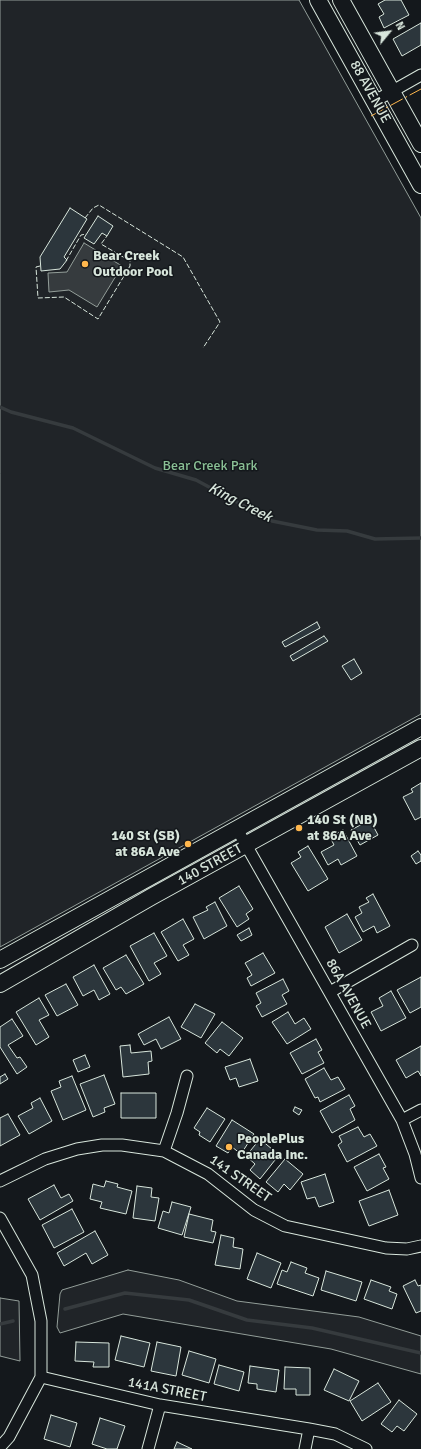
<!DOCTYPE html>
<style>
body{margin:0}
#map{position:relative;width:421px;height:1449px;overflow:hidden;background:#14181c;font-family:Signika,sans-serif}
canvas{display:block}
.north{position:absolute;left:369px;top:12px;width:40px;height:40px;-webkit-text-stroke:3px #14181c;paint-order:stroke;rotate:61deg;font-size:11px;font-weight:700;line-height:16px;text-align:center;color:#d8e6dc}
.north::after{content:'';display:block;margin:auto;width:14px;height:18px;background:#d8e6dc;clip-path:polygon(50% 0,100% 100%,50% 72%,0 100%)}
</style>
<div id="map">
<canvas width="421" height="1449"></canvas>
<div class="north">N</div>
</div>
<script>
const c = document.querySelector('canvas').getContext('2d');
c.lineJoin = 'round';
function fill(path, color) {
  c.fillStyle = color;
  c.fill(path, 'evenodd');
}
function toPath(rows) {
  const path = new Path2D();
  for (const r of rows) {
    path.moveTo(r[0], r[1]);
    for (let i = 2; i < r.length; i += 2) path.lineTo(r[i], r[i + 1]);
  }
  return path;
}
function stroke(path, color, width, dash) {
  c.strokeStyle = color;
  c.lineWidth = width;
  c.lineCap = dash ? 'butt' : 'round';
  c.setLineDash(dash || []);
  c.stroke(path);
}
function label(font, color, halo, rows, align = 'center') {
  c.font = font + ' Signika,sans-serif';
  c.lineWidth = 3;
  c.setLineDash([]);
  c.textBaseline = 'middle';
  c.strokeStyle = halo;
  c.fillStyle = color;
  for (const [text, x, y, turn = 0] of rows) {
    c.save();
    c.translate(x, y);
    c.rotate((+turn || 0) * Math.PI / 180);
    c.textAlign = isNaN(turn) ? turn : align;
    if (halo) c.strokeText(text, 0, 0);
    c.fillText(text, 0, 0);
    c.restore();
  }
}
const green = toPath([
 [0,0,299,0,421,218,421,714,0,947,0,0],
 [128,1270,179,1280,237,1301,359,1317,421,1336,421,1374,331,1349,123,1314,60,1333,57,1327,60,1294,62,1290,128,1270],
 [0,1298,19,1301,20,1361,0,1356,0,1298]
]);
const water = toPath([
 [84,243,122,266,97,307,69,290,49,292,48,273,67,272,84,243]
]);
const stream = toPath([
 [0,407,11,412,73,428,155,468,196,480,272,521,317,530,347,531,375,539,421,538],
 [65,1309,125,1293,189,1300,247,1320,312,1328,421,1353],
 [0,1324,13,1321]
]);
const building = toPath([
 [385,0,401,0,409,15,384,28,379,17,384,14,378,4,385,0],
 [421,23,421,45,402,56,393,39,421,23],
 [70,208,87,219,64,257,67,260,60,269,41,271,40,257,70,208],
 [98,216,113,226,107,236,102,233,94,244,84,238,98,216],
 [317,622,320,628,285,647,282,642,317,622],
 [324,636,328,641,293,661,290,656,324,636],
 [354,659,362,673,351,680,342,666,354,659],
 [421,783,421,817,415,820,403,797,413,792,411,789,421,783],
 [370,820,378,835,360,845,351,830,370,820],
 [343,830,357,856,341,865,338,859,328,865,321,852,334,845,330,837,343,830],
 [308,846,328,879,308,891,291,863,301,857,298,852,308,846],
 [418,851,421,855,421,861,416,864,411,856,418,851],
 [239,886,253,909,246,914,249,919,237,927,219,898,239,886],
 [373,894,390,926,377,933,374,926,363,932,355,917,362,913,359,907,369,902,366,898,373,894],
 [215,902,227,926,204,939,193,917,208,910,206,907,215,902],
 [347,914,362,940,339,953,325,927,347,914],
 [183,919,194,939,183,945,189,955,178,961,161,932,183,919],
 [249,928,252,935,241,941,237,935,249,928],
 [154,933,167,956,154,963,161,974,149,981,130,946,154,933],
 [263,953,275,973,251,986,247,978,252,975,245,963,263,953],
 [126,955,144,984,126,994,121,987,116,990,103,968,126,955],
 [94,965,110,994,99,1000,94,990,83,996,73,977,94,965],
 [421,977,421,1007,410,1013,397,990,421,977],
 [283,979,289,991,282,995,287,1004,262,1017,256,1006,261,1003,256,993,283,979],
 [66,984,78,1005,57,1016,45,995,66,984],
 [391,991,406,1018,381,1031,371,1012,383,1006,379,998,391,991],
 [39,998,49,1015,39,1020,49,1037,36,1045,16,1012,39,998],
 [195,1004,215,1014,201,1038,181,1027,195,1004],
 [288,1012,295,1024,304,1018,311,1029,287,1044,272,1022,288,1012],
 [169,1017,181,1039,161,1049,156,1039,144,1045,138,1034,169,1017],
 [12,1019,23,1036,8,1045,17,1058,20,1057,27,1067,17,1074,0,1047,0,1027,12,1019],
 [222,1022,243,1038,229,1056,220,1049,217,1053,205,1043,222,1022],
 [316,1039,322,1050,318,1052,324,1063,302,1074,290,1053,316,1039],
 [130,1045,131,1053,151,1051,152,1061,148,1062,149,1074,123,1077,120,1046,130,1045],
 [421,1046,421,1076,418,1071,406,1078,396,1060,421,1046],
 [85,1055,90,1067,78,1072,73,1060,85,1055],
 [250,1059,258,1081,239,1087,236,1078,230,1080,225,1067,250,1059],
 [324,1068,331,1080,338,1077,345,1089,320,1102,318,1097,315,1098,305,1079,324,1068],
 [5,1074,8,1079,0,1084,0,1077,5,1074],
 [104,1075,115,1104,104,1108,105,1112,93,1117,80,1084,104,1075],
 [72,1076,86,1110,63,1120,51,1091,61,1087,59,1081,72,1076],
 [121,1093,156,1093,156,1118,121,1118,121,1093],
 [349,1095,355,1106,350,1109,355,1120,332,1133,320,1111,349,1095],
 [40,1098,52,1121,29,1134,18,1116,33,1108,31,1103,40,1098],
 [295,1107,302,1110,299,1115,293,1111,295,1107],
 [207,1108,225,1119,210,1142,199,1135,200,1132,194,1128,207,1108],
 [8,1114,20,1135,0,1146,0,1118,8,1114],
 [232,1120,254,1134,241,1154,232,1147,228,1153,216,1146,232,1120],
 [358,1127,364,1137,370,1134,377,1146,347,1162,338,1145,342,1142,339,1136,358,1127],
 [260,1139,279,1155,260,1179,250,1170,255,1164,246,1156,260,1139],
 [379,1154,386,1167,383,1168,389,1179,367,1191,354,1167,379,1154],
 [285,1159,303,1174,290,1190,284,1184,278,1192,266,1182,285,1159],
 [325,1174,334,1202,319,1207,315,1197,307,1199,301,1182,325,1174],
 [106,1181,118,1184,117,1187,132,1191,126,1214,100,1208,102,1202,90,1199,93,1184,104,1187,106,1181],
 [54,1185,61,1198,69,1194,73,1201,40,1220,28,1199,54,1185],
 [137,1186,152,1188,151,1197,159,1198,155,1221,133,1218,137,1186],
 [389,1190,398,1215,369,1226,359,1201,389,1190],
 [172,1202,191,1207,182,1235,158,1228,163,1211,169,1213,172,1202],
 [72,1209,84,1232,54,1248,42,1225,72,1209],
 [189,1214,213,1220,211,1231,216,1232,213,1243,184,1237,189,1214],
 [95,1231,108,1255,92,1264,86,1253,64,1266,57,1253,95,1231],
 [221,1235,234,1238,233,1247,243,1249,240,1269,215,1265,221,1235],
 [257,1253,281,1263,271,1288,247,1279,257,1253],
 [291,1262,307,1268,305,1273,319,1278,313,1296,277,1284,282,1270,287,1272,291,1262],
 [326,1271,362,1282,356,1301,321,1290,326,1271],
 [371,1280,391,1287,389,1291,397,1294,392,1309,364,1299,371,1280],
 [415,1280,418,1286,421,1285,421,1311,416,1313,403,1286,415,1280],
 [121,1336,150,1343,144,1367,115,1360,121,1336],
 [76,1342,109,1343,109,1367,93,1367,94,1362,75,1361,76,1342],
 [157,1342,181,1347,176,1376,151,1371,157,1342],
 [189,1351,216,1359,209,1383,182,1375,189,1351],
 [219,1365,244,1372,239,1391,214,1384,219,1365],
 [250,1366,279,1370,276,1392,257,1389,257,1384,248,1383,250,1366],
 [285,1367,310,1368,310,1395,296,1395,296,1389,284,1389,285,1367],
 [334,1369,359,1381,349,1401,324,1390,334,1369],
 [378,1383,391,1402,362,1421,350,1401,378,1383],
 [399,1400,417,1414,404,1431,397,1426,392,1432,381,1424,399,1400],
 [51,1415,77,1423,70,1447,44,1439,51,1415],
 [100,1418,125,1426,117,1449,107,1449,92,1444,100,1418],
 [177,1442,192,1449,174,1449,177,1442]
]);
const minor = toPath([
 [375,101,421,75],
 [237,829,402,1120,415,1154,421,1178],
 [330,992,412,945],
 [402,1120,421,1110],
 [164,1151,177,1113,187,1076],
 [0,1181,45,1159,77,1149,102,1145,122,1145,164,1151,208,1174,254,1210,285,1226,386,1248,407,1249,421,1246],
 [0,1218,32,1275,41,1321,41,1377],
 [0,1447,9,1437,41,1377,160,1405,309,1429,335,1434,366,1449],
 [148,1449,160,1405],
 [305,1449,309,1429]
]);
const secondary = toPath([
 [318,0,421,185],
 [341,0,421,144],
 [0,960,421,727],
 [0,984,151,897,421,748]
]);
const fence = toPath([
 [85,218,93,208,99,205,183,257,220,322,203,348],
 [66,261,81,235,86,234],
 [40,266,36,267,38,298,64,297,98,319,130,266,130,261,101,244,107,236]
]);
const power = toPath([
 [371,116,421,89]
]);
const markers = [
 [85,264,4,"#ffb74d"],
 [299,828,4,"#ffb74d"],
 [188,844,4,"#ffb74d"],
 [229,1147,4,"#ffb74d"]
];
const streetNames = [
 ["88 AVENUE",370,92,61],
 ["140 STREET",210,865,-29],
 ["86A AVENUE",348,994,61],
 ["141 STREET",240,1179,35],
 ["141A STREET",167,1390,11]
];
const poiNames = [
 ["Bear Creek",93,256],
 ["Outdoor Pool",93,272],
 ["140 St (NB)",307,820],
 ["at 86A Ave",307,836],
 ["140 St (SB)",180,836,"right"],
 ["at 86A Ave",180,852,"right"],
 ["PeoplePlus",237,1139],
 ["Canada Inc.",237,1155]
];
const parkNames = [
 ["Bear Creek Park",210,466]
];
const waterNames = [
 ["King Creek",240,503,27]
];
fill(green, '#202428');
stroke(green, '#939e99', 1);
fill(water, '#363b3e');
stroke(water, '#939e99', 1);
stroke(stream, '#363b3e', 3.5);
fill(building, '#2c363c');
stroke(building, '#d8e6dc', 1);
stroke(minor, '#d8e6dc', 13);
stroke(secondary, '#d8e6dc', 18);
stroke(minor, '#14181c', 11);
stroke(secondary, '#14181c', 16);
stroke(fence, '#d8e6dc', 1, [5, 2]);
stroke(power, '#ffb74d', 1, [14, 3, 2, 3]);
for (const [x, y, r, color] of markers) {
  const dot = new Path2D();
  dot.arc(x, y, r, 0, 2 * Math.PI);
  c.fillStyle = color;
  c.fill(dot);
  stroke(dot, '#14181c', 1.5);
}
label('14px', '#d8e6dc', '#14181c', streetNames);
label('bold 14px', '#d8e6dc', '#14181c', poiNames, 'left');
label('14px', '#8ac095', '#14181c', parkNames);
label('italic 15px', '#d8e6dc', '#14181c', waterNames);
</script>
